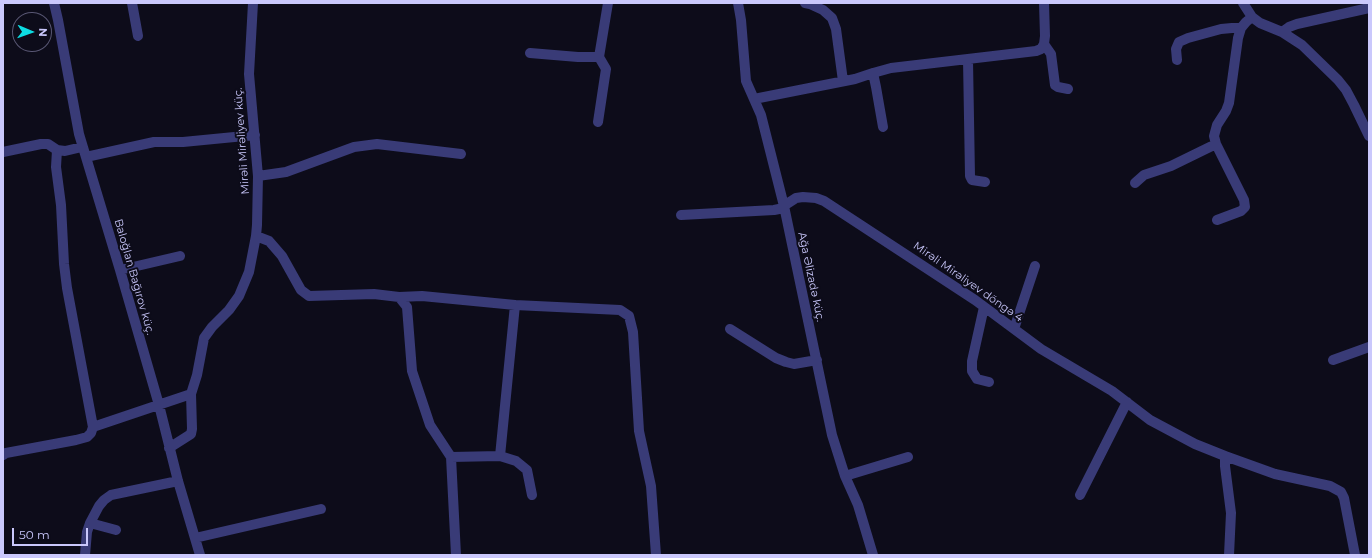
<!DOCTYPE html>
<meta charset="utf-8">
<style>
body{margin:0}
#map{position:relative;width:1372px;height:558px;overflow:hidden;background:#0d0c1a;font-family:Montserrat,sans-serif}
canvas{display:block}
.frame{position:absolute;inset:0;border:4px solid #cac8fc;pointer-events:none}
.north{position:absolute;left:12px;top:12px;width:40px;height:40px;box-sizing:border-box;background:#0d0c1a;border:1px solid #595774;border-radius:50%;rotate:92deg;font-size:11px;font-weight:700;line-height:16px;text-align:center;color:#cac8fc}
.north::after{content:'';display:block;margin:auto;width:14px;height:18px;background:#0ddce3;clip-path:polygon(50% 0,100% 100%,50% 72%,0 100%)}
.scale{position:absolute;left:12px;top:528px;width:76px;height:18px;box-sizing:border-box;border:2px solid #cac8fc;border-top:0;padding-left:5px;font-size:12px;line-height:14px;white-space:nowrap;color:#cac8fc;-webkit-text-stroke:3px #0d0c1a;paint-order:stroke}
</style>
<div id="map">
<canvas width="1372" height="558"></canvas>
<div class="frame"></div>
<div class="north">N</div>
<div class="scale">50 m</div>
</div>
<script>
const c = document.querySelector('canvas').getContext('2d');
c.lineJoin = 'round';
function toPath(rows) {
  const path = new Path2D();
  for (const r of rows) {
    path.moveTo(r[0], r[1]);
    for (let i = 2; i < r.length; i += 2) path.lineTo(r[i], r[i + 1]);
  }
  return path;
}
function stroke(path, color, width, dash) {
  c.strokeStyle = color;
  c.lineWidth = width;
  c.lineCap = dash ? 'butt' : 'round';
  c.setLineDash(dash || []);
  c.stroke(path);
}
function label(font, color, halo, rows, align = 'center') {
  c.font = font + ' Montserrat,sans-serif';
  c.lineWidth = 4;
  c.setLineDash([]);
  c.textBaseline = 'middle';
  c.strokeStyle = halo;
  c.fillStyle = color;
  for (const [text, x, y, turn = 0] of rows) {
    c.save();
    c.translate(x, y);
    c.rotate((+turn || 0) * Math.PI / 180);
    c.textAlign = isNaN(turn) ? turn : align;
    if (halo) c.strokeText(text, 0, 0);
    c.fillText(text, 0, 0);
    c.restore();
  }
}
const minor = toPath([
 [54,3,58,20,79,134,120,270,159,405,178,481,200,555],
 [132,3,138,36],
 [738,3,741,20,746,81,761,115,784,206,832,435,845,476,858,505,873,555],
 [805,3,810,4,823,10,832,18,836,29,843,81],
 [1243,3,1252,17,1260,23,1282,32,1302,45,1338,80,1346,90,1354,105,1369,136],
 [1282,32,1289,27,1297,24,1369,8],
 [1044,44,1051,54,1055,85,1058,87,1068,89],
 [530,53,578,57,599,57],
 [968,60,970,176,972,180,985,182],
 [1177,60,1176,49,1179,42,1188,38,1221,29,1232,28,1241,28],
 [873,73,876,87,883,127],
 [754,99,855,79,873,73,891,68,1036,51,1041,49,1044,44,1045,36,1044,3],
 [598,122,606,69,599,57,608,3],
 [57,150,56,167,61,205,64,264,67,288,93,427],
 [3,152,41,144,48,144,57,150,65,151,82,147],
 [86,157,154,142,183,142,255,135],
 [258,176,286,172,354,147,377,144,461,154],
 [1135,183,1144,175,1171,166,1216,144],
 [681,215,774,210,779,209,796,198,803,197,816,198,824,201,975,300,1041,349,1112,391,1150,420,1195,444,1225,456,1275,474,1330,486,1341,492,1344,498,1355,555],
 [1217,220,1241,211,1245,207,1244,200,1216,144,1214,136,1217,125,1226,111,1229,103,1238,38,1241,28,1246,22,1252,17],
 [256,236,269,241,282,256,301,290,309,296,374,294,399,297,407,307,412,371,430,425,451,457,456,555],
 [120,270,180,256],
 [399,297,422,296,515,305,620,310,629,316,633,332,639,431,651,486,656,555],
 [984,307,972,361,972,371,977,379,989,382],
 [730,329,776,358,786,362,794,364,817,360],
 [1014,329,1035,266],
 [1333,360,1369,347],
 [169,448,191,434,192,429,191,394],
 [3,455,6,453,76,440,87,437,91,433,93,427,191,394,197,375,204,338,212,327,229,310,239,296,249,272,256,236,257,225,258,176,249,74,253,3],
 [500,456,515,305],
 [1225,456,1225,466,1231,513,1229,555],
 [451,457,500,456,516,461,527,470,532,495],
 [845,476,908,457],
 [1080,495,1127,402],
 [90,523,116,530],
 [195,538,321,509],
 [85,555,87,532,90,523,99,506,104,500,111,495,178,481]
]);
const streetNames = [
 ["Mirəli Mirəliyev küç.",242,141,-94],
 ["Baloğlan Bağırov küç.",134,277,74],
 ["Ağa Əlizadə küç.",811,277,78],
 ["Mirəli Mirəliyev döngə 4",968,282,35]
];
stroke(minor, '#393b77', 10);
label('11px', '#cac8fc', '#0d0c1a', streetNames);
</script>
